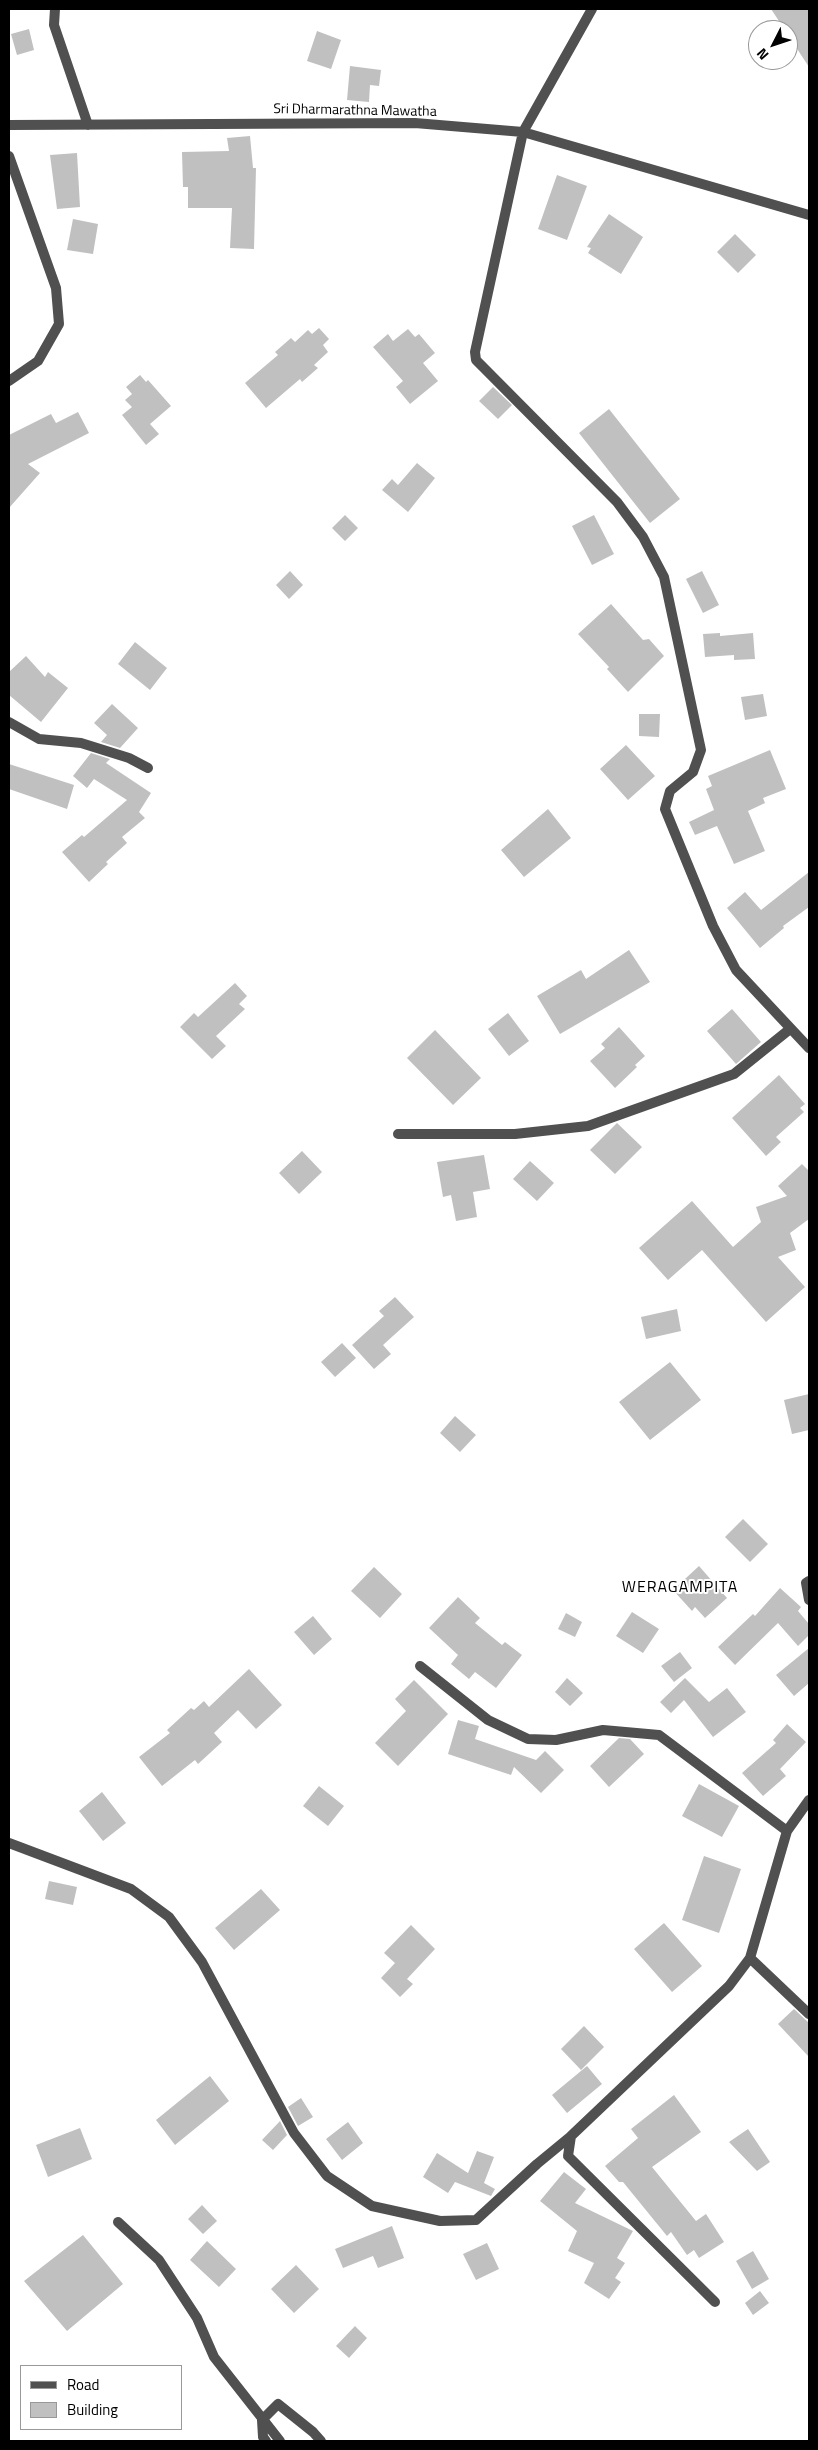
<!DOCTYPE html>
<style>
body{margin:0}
#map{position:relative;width:818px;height:2450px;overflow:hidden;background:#fff;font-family:"Titillium Web",sans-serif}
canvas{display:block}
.frame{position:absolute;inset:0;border:10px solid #000;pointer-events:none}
.legend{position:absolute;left:20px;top:2365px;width:162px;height:65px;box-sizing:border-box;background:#fff;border:1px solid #999;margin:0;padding:6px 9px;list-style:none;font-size:15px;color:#000}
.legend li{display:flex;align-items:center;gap:10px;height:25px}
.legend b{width:25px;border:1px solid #999}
.north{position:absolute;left:748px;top:20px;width:50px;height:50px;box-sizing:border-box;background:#fff;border:1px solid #999;border-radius:50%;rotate:229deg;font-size:14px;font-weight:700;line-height:20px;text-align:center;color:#000}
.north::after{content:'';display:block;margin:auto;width:18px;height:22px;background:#000;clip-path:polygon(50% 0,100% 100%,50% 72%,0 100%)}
</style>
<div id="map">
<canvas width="818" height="2450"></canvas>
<div class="frame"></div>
<ul class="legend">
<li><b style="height:6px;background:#505050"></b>Road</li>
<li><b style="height:14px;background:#c0c0c0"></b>Building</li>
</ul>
<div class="north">N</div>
</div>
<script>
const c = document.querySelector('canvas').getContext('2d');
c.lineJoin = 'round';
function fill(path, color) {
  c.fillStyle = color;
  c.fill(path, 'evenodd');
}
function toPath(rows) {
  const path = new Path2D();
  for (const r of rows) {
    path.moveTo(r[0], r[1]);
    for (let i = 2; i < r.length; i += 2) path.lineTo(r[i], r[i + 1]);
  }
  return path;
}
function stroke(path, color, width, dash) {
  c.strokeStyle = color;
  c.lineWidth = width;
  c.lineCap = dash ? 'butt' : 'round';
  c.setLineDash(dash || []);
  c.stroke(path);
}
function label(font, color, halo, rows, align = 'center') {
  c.font = font + ' "Titillium Web",sans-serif';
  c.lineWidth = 4;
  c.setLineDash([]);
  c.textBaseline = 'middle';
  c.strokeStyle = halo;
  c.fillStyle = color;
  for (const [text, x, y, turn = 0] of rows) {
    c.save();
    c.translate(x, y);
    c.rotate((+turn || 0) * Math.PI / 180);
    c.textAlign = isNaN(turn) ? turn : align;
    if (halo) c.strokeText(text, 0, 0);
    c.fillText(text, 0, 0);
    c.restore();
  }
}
const building = toPath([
 [771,9,809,9,809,67,788,35,788,30,785,30],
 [29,29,34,50,17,55,11,34],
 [317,31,341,40,331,69,307,61],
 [350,66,381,70,379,86,370,85,369,102,347,100],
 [250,136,253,168,256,168,254,249,230,248,232,208,188,208,188,187,183,187,182,152,229,151,227,138],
 [77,153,80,207,57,209,50,155],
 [557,175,587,186,567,240,538,229],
 [609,214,643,237,621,274,588,253,591,248,587,247],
 [73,219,98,224,93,254,67,250],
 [735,234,756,255,738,273,717,252],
 [319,328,329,339,323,345,328,352,314,365,318,368,302,382,300,379,266,408,245,383,278,355,275,352,291,338,295,342,308,330,312,334],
 [408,329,415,337,419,334,435,353,423,363,438,381,410,404,396,387,403,381,373,347,388,334,393,341],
 [140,375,146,382,148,380,171,406,150,424,159,434,146,445,122,415,132,407,125,400,132,394,126,387],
 [493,387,512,405,498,419,479,401],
 [609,409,680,499,650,523,579,433],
 [78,412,89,433,28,464,40,473,9,508,9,435,51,414,56,423],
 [417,463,435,478,408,512,382,490,392,479,398,485],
 [345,515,358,528,345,541,332,528],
 [594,515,614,554,592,565,572,526],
 [290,571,303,585,289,599,276,585],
 [702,571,719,605,703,613,686,579],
 [611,604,643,640,649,639,664,656,628,692,607,669,609,667,578,634],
 [720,633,720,636,753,633,755,659,734,660,734,655,705,657,703,634],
 [135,642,167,668,150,690,118,664],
 [26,656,45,677,48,672,68,688,41,722,9,695,9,672],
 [763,694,767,716,745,720,741,697],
 [112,704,138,728,120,748,101,742,107,735,94,723],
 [639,714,660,714,659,737,639,736],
 [626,745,655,776,628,800,600,769],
 [770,750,786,789,763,798,765,803,748,811,765,851,734,864,717,826,695,835,689,822,714,810,706,789,712,786,708,776],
 [91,753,110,759,106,763,151,793,139,812,145,818,122,837,127,843,106,862,108,864,89,882,62,852,82,835,84,837,127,800,94,779,87,788,73,776],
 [9,764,74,785,67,809,9,789],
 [548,809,571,838,524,877,501,850],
 [809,872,809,907,783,926,784,928,760,948,727,908,745,892,761,910],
 [629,950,650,982,560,1034,537,996,581,970,586,979],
 [235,983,247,996,239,1004,245,1009,216,1036,226,1046,212,1059,180,1027,194,1013,198,1017],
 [732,1009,761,1042,736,1064,707,1031],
 [508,1013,529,1041,509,1056,488,1029],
 [619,1027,645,1056,635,1065,637,1067,615,1088,590,1061,605,1048,601,1044],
 [435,1030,481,1078,453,1105,407,1058],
 [779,1075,805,1104,800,1108,804,1112,776,1137,781,1142,766,1156,732,1118],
 [617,1123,642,1147,615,1174,590,1150],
 [302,1151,322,1172,299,1194,279,1173],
 [484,1155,490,1189,473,1192,477,1217,456,1221,451,1195,443,1197,437,1162],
 [530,1161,554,1183,537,1201,513,1179],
 [802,1164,809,1171,809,1219,790,1233,796,1250,778,1257,805,1287,766,1322,702,1250,668,1280,639,1248,692,1201,733,1247,761,1222,756,1207,787,1196,778,1186],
 [395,1297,414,1317,383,1345,391,1354,374,1369,352,1345,384,1316,379,1311],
 [677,1309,681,1331,646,1339,641,1317],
 [342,1343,356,1358,335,1377,321,1362],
 [670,1362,701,1400,650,1440,619,1402],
 [809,1394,809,1430,792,1434,784,1400],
 [455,1416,476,1435,460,1452,440,1433],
 [743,1519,768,1544,750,1562,725,1537],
 [699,1566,727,1598,705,1618,695,1607,692,1611,673,1590],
 [374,1567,402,1594,380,1618,351,1591],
 [780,1588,801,1607,798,1611,809,1624,809,1635,798,1646,778,1623,735,1665,718,1647,753,1614,755,1616],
 [458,1597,480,1618,475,1623,502,1645,505,1642,522,1655,496,1688,475,1672,469,1679,451,1664,458,1655,429,1628],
 [632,1612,659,1629,643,1653,616,1636],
 [566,1613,582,1622,575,1637,558,1629],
 [313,1616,332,1639,314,1655,294,1632],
 [809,1648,809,1683,794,1696,776,1675],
 [680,1652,692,1668,674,1682,661,1666],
 [249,1669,282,1705,256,1729,238,1710,214,1733,222,1742,198,1764,195,1760,162,1786,139,1757,170,1733,167,1730,191,1708,194,1710,204,1701,209,1707],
 [567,1678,583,1693,570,1706,555,1692],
 [685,1678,709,1702,727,1688,746,1712,713,1737,684,1700,671,1713,660,1702],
 [414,1680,448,1714,398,1766,375,1743,406,1711,395,1699],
 [458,1720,479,1726,475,1739,536,1760,545,1751,564,1770,541,1793,514,1767,511,1775,448,1754],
 [787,1724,806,1742,780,1769,786,1776,763,1796,742,1773,776,1743,773,1740],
 [619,1738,630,1739,644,1754,609,1787,590,1766],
 [699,1784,739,1806,722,1837,682,1816],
 [319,1786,344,1806,328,1826,303,1806],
 [102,1792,126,1823,103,1841,79,1811],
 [704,1856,741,1869,719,1933,682,1920],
 [49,1881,77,1887,73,1905,45,1899],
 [261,1889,280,1910,234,1950,215,1928],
 [664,1923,702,1966,672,1992,634,1949],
 [411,1925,435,1949,407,1979,413,1984,400,1997,381,1978,395,1963,384,1953],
 [794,2009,809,2023,809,2057,778,2024],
 [584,2026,604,2047,581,2070,561,2049],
 [587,2066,602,2084,567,2113,552,2095],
 [210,2076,229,2101,175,2145,156,2120],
 [674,2095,701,2132,652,2167,696,2221,706,2214,724,2242,699,2258,694,2250,687,2255,671,2232,667,2236,623,2182,619,2182,605,2166,638,2138,631,2129],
 [301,2098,313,2117,298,2126,288,2107],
 [280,2121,287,2135,273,2150,262,2140],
 [348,2122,363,2143,342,2160,326,2139],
 [80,2128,92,2159,48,2177,36,2145],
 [748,2129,770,2162,757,2171,729,2142],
 [477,2151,494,2157,484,2183,495,2189,491,2196,455,2182,448,2193,423,2177,437,2153,468,2173],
 [564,2172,586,2189,575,2203,633,2231,617,2258,625,2263,615,2278,621,2282,609,2299,584,2283,594,2263,568,2251,577,2231,540,2201],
 [202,2205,217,2221,203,2234,188,2219],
 [392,2226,404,2258,378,2268,373,2256,343,2268,335,2249],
 [83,2235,123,2284,67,2331,24,2281],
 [207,2241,236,2269,219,2287,190,2260],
 [487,2243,499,2269,476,2280,463,2254],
 [753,2251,769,2279,752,2289,736,2261],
 [296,2265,319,2289,294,2313,271,2289],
 [760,2291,769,2303,753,2315,745,2303],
 [355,2326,367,2338,349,2358,336,2346]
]);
const street = toPath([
 [55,9,54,25,88,125],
 [592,9,523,132,475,352,476,360,483,367,617,502,643,537,664,577,701,750,693,772,670,791,665,809,713,926,736,970,809,1048],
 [9,125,415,123,523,132,809,215],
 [9,156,56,288,59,324,38,361,9,381],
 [9,722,39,739,81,743,129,758,148,768],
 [398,1134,515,1134,588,1126,734,1074,790,1029],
 [809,1581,806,1583,809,1600],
 [420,1666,488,1720,528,1739,556,1740,603,1730,659,1735,787,1831],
 [9,1843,131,1889,169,1917,202,1962,294,2133,327,2176,372,2206,440,2221,476,2220,537,2164,571,2136],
 [750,1958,809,2014],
 [118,2222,159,2260,197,2318,214,2357,280,2441],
 [715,2302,568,2156,571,2136,729,1986,750,1958,787,1831,809,1800],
 [266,2441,263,2437,262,2420,278,2404,313,2432,321,2441]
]);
const streetNames = [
 ["Sri Dharmarathna Mawatha",355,111,1]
];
const quarterNames = [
 ["WERAGAMPITA",680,1588]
];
fill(building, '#c0c0c0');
stroke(street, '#505050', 10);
label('14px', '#000', '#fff', streetNames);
c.letterSpacing = '1px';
label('16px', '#000', '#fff', quarterNames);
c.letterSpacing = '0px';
</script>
